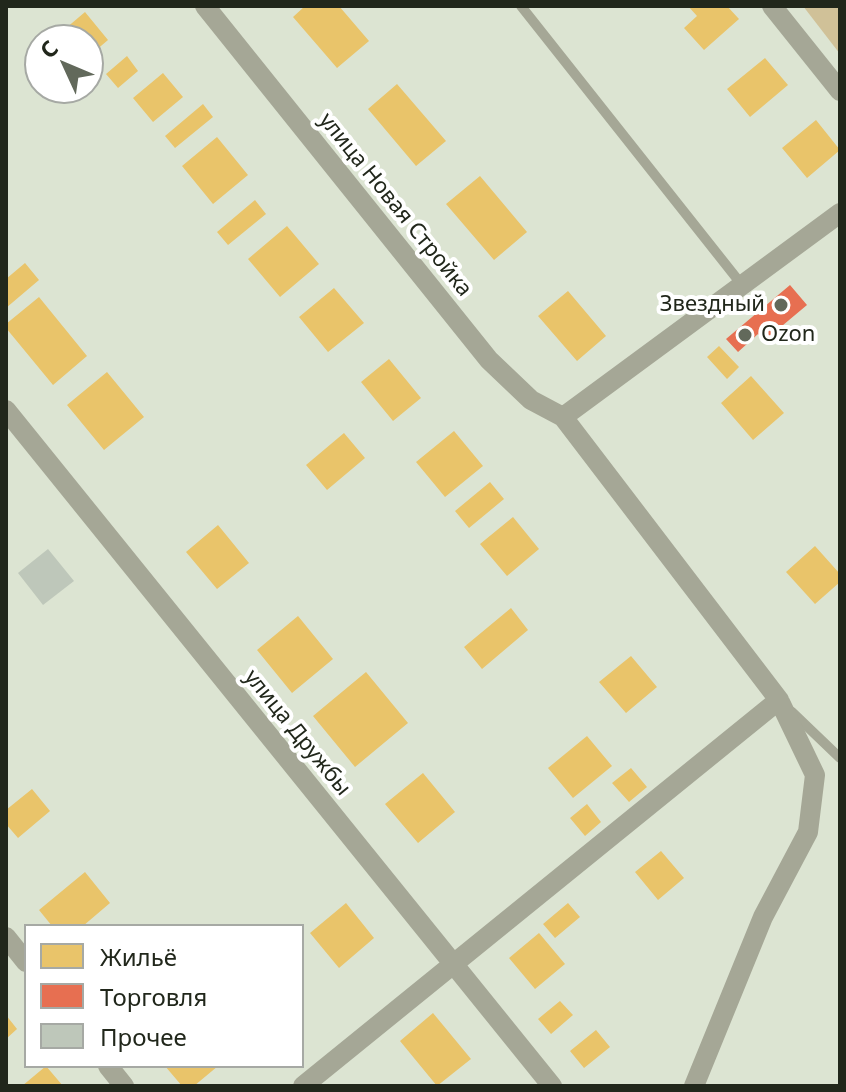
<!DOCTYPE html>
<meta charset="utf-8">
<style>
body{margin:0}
#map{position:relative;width:846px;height:1092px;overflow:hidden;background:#dce4d2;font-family:"Noto Sans",sans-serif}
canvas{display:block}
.frame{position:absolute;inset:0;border:8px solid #21271b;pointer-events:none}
.legend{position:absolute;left:24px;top:924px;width:280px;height:144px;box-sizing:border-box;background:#fff;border:2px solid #a6a9a4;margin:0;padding:10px 14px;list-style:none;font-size:24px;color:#21271b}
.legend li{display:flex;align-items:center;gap:16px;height:40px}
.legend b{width:40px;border:2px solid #a6a9a4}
.north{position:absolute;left:24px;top:24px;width:80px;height:80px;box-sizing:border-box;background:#fff;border:2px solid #a6a9a4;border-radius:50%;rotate:314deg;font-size:22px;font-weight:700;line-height:32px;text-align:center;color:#21271b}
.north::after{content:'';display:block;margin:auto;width:28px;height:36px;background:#62695b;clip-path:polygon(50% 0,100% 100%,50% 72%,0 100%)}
</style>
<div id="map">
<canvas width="846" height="1092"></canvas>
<div class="frame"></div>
<ul class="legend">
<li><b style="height:22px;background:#e9c46a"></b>Жильё</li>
<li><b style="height:22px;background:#e76f51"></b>Торговля</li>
<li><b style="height:22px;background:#bec7ba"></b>Прочее</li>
</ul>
<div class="north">С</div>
</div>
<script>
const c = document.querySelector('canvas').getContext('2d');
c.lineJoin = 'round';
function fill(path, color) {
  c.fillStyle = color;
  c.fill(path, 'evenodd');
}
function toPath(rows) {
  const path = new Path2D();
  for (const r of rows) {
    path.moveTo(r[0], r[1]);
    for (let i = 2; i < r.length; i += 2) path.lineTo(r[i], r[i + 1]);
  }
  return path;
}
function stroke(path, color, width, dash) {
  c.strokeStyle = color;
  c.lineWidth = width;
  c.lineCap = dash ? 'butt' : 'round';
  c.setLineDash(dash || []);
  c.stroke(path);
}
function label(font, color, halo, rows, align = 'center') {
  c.font = font + ' "Noto Sans",sans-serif';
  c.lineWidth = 8;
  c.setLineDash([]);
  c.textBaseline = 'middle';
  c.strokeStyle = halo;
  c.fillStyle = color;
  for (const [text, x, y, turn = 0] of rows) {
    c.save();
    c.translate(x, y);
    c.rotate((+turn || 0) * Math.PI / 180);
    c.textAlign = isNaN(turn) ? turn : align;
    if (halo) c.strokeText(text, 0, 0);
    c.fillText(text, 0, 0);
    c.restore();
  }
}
const forest = toPath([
 [803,6,840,6,840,54]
]);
const homes = toPath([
 [305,6,339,6,369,41,337,68,293,17],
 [688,6,727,6,739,19,704,50,684,28,697,16],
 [85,12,108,40,88,57,88,40,52,40],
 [127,56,138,71,118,88,106,74],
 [765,58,788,85,750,117,727,89],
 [163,73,183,97,153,122,133,98],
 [397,84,446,141,416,166,368,109],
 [203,104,213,117,175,148,165,136],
 [816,120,840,150,807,178,782,148],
 [217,137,248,175,213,204,182,166],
 [480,176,527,232,494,260,446,204],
 [255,200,266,214,228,245,217,232],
 [287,226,319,264,280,297,248,259],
 [25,263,39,280,6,308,6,279],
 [334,288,364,323,328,352,299,317],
 [568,291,606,336,577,361,538,316],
 [39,297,87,356,53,385,6,328,6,324],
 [719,346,739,367,727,379,707,357],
 [389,359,421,398,393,421,361,382],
 [107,372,144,417,104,450,67,405],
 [751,376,784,413,753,440,721,403],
 [454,431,483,466,445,497,416,462],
 [344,433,365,458,327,490,306,465],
 [490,482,504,499,469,528,455,511],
 [513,517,539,549,507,576,480,544],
 [218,525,249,563,217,589,186,552],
 [815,546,840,574,840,582,815,604,786,572],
 [511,608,528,630,482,669,464,647],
 [298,616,333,659,292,693,257,650],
 [631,656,657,687,626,713,599,682],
 [366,672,408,723,355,767,313,716],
 [587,736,612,766,573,798,548,768],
 [631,768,647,787,629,802,612,783],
 [423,773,455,812,418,843,385,804],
 [32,789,50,811,18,838,6,824,6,810],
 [587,804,601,822,585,836,570,818],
 [661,851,684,878,658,900,635,872],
 [85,872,110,903,83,926,52,926,39,910],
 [346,903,374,938,339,968,310,933],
 [568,903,580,917,555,938,543,924],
 [539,933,565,964,535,989,509,958],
 [560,1001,573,1015,551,1034,538,1019],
 [433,1013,471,1059,437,1086,400,1041],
 [6,1015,17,1029,6,1039],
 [596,1030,610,1047,584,1068,570,1051],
 [46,1066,63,1086,22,1086],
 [165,1066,218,1066,194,1086,182,1086]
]);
const shops = toPath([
 [790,285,807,305,764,341,758,334,738,352,726,339]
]);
const building = toPath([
 [48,549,74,581,43,605,18,573]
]);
const lane = toPath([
 [521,6,742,285],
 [792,712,840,758]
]);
const street = toPath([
 [205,6,489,360,531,400,563,417,779,700,815,775,808,832,763,917,694,1086],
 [772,6,840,91],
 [6,410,552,1086],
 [563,417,840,213],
 [6,937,26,962],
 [108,1066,124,1086],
 [303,1086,779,700]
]);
const markers = [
 [781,305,8,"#62695b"],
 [745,335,8,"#62695b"]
];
const streetNames = [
 ["улица Новая Стройка",395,205,51],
 ["улица Дружбы",297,733,51]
];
const poiNames = [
 ["Звездный",765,305],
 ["Ozon",761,335,"left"]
];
fill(forest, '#d0c198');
fill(homes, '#e9c46a');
fill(shops, '#e76f51');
fill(building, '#bec7ba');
stroke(lane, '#a5a796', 10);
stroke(street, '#a5a796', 20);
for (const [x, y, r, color] of markers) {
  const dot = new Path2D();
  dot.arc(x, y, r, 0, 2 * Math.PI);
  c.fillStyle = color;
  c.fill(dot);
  stroke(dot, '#fff', 3);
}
label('22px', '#21271b', '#fff', streetNames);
label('22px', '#21271b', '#fff', poiNames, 'right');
</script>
